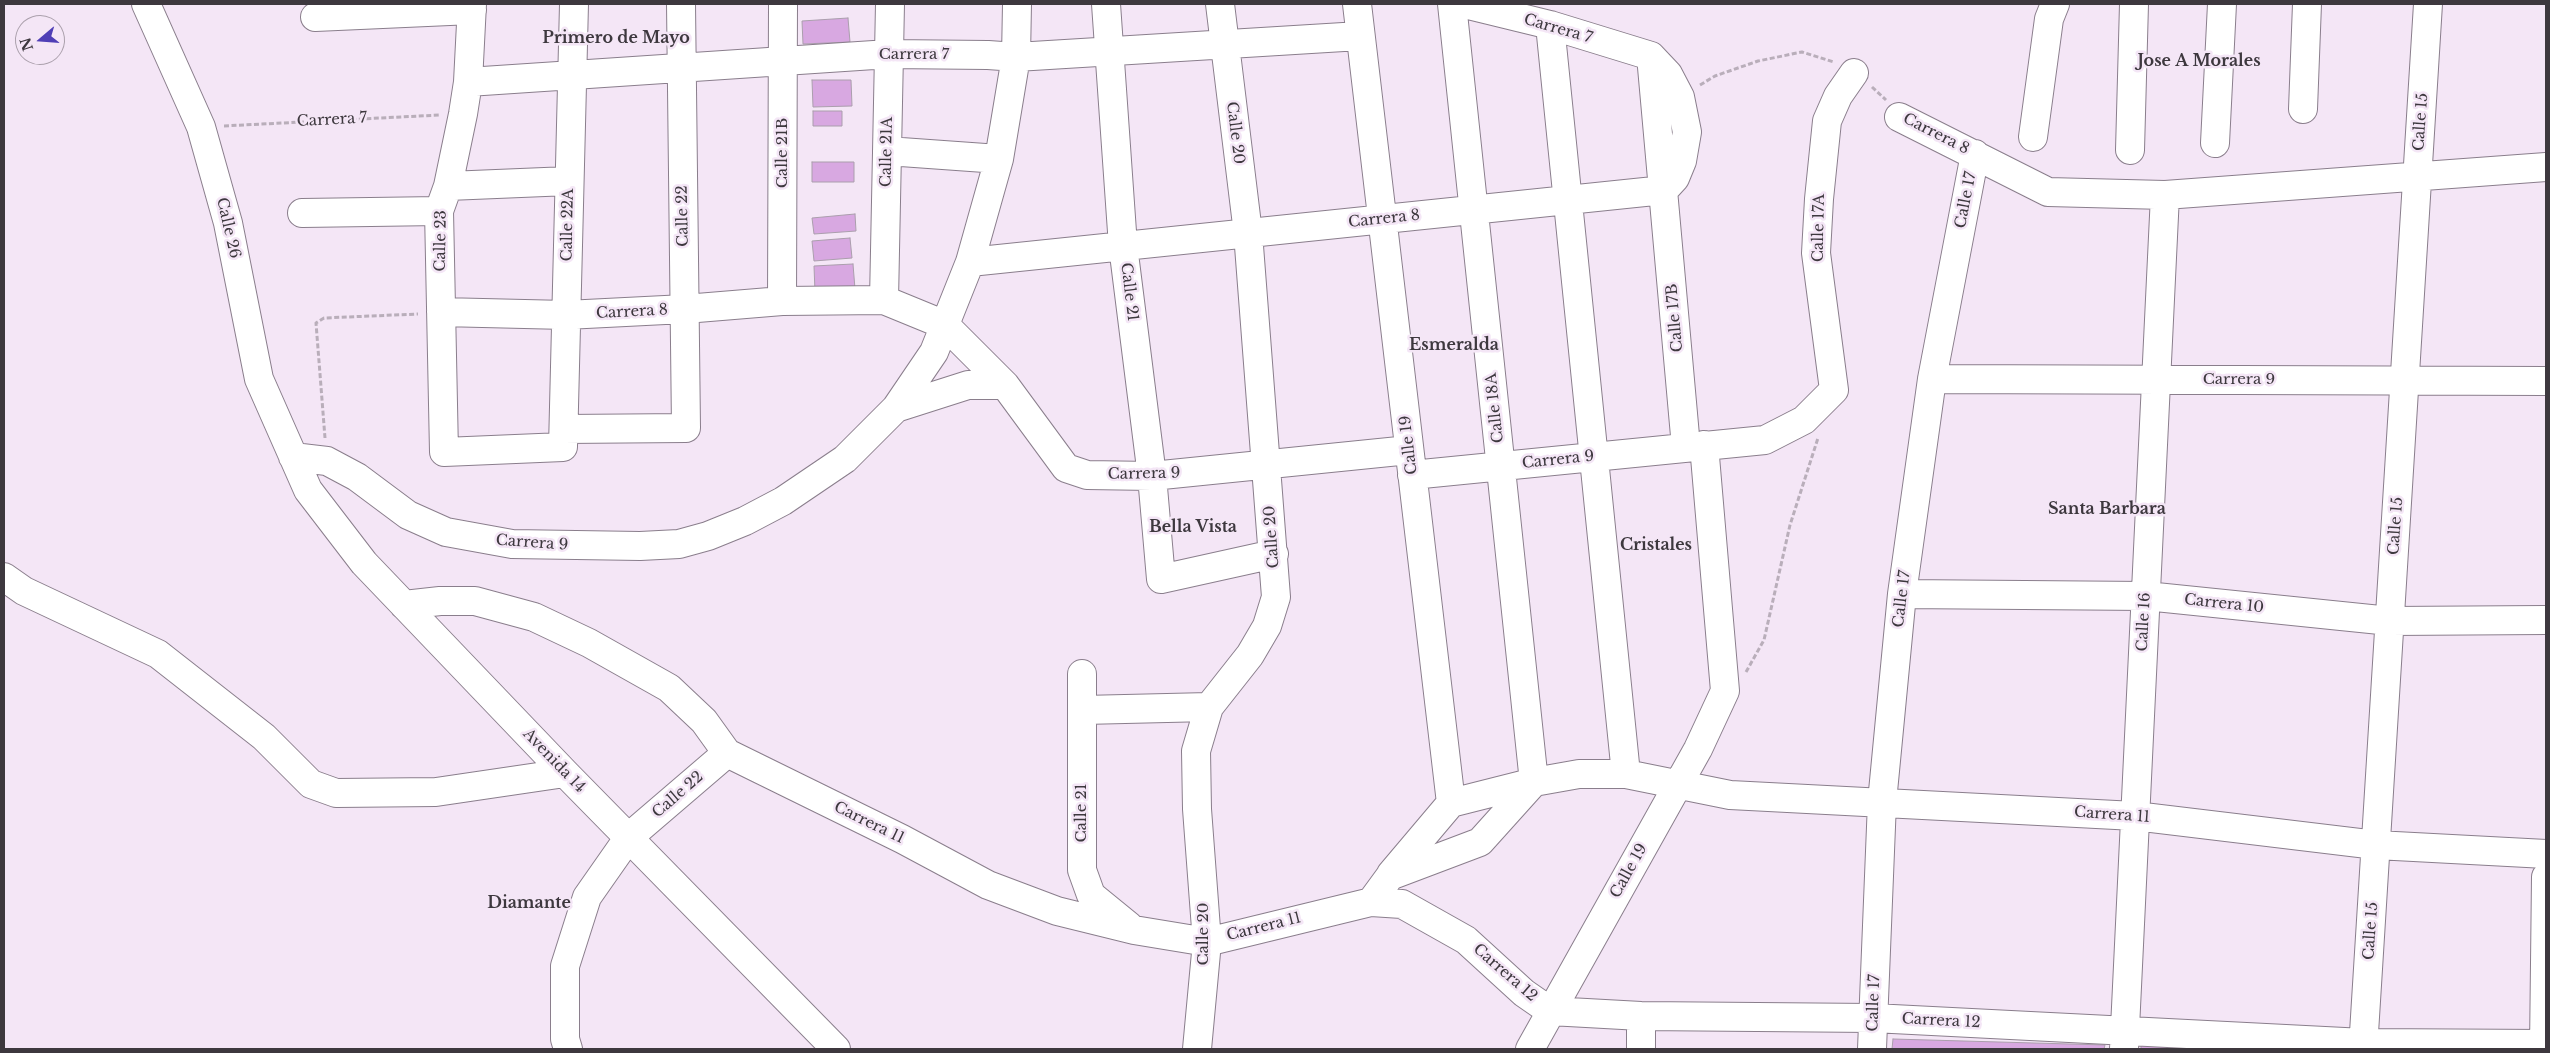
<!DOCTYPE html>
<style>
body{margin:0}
#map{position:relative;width:2550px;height:1053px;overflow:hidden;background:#f4e6f6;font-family:"Libre Baskerville",serif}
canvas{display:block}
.frame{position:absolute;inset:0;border:5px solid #3d383e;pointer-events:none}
.north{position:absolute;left:15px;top:15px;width:50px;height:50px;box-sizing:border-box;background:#f4e6f6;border:1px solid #aba0ac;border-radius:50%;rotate:252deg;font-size:14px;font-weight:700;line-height:20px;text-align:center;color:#3d383e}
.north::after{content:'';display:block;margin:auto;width:18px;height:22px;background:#4f3eb6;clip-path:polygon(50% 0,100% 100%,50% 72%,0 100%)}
</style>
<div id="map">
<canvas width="2550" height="1053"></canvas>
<div class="frame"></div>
<div class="north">N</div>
</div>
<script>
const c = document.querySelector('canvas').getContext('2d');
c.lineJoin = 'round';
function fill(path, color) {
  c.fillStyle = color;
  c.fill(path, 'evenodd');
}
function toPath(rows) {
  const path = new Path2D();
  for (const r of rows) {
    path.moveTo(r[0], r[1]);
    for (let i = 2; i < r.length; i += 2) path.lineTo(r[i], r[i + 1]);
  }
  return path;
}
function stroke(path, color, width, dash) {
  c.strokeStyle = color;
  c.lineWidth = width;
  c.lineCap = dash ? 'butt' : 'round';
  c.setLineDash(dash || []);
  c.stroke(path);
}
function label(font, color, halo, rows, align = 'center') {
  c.font = font + ' "Libre Baskerville",serif';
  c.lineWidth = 5;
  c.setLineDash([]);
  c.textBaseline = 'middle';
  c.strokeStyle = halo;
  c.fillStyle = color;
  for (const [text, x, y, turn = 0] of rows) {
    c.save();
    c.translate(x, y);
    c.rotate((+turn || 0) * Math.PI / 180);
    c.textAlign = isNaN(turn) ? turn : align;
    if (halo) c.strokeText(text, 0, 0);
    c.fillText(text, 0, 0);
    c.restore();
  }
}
const building = toPath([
 [848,18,850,42,803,44,802,21,848,18],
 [812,80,851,80,852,106,813,107,812,80],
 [813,111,842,111,842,126,813,126,813,111],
 [812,162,854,162,854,182,812,182,812,162],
 [855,214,856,231,814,234,812,218,855,214],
 [850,238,852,258,814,261,812,241,850,238],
 [853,264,855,289,815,292,814,266,853,264],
 [1893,1039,2105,1045,2104,1049,1892,1049,1893,1039],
 [2141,1042,2299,1049,2141,1049,2141,1042]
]);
const path = toPath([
 [1700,85,1715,76,1758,61,1802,52,1834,62],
 [1872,87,1886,100],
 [224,126,440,115],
 [325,438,316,323,324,318,418,314],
 [1746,672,1764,640,1790,525,1818,438]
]);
const minor = toPath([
 [146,4,201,127,228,223,259,379,308,490,364,563,565,773,836,1049],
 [472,4,468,82,463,114,448,186,439,211,444,452,563,447,574,4],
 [1106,4,1123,246,1152,476,1161,579,1274,554],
 [1357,4,1451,803],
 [1464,4,1550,25,1651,56,1668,74,1680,97,1687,132,1682,161,1675,178,1664,190],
 [315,17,472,10],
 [1550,25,1626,774],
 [1651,56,1686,447],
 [468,82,889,54,988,55,1016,57,1360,36],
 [2303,109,2307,4],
 [1899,117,2048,192,2165,195,2546,167],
 [2033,137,2049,19,2055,4],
 [2215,143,2222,4],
 [2130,150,2134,4],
 [887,151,999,159],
 [448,186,569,181],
 [302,213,439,211],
 [970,262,1664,190],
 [884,300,890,4],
 [782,301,783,4],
 [441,312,566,315,685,309,782,301,884,300,945,325,1005,385,1066,468,1087,475,1152,476,1409,450],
 [1932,379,2546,381],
 [896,408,968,385,1005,385],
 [564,429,686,428,681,4],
 [293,457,327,461,357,477,408,515,446,532,512,544,640,546,679,544,708,536,745,521,783,501,845,459,896,408,934,352,970,262,999,159,1016,57,1017,4],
 [1412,475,1765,440,1804,420,1834,390,1816,253,1819,199,1827,121,1838,96,1854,73],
 [4,577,24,591,158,654,264,737,311,784,336,793,436,792,565,773],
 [1902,594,2146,596,2390,621,2546,620],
 [404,605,440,601,475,601,534,617,589,643,669,688,704,721,727,753,902,839,988,885,1057,911,1134,930,1207,942,1371,902,1402,904,1466,940,1524,993,1550,1011,1641,1016,1873,1018,2364,1043,2546,1044],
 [1082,674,1082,870,1091,895,1129,926],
 [1083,710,1209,707],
 [1451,803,1534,782,1452,4],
 [1391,874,1451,803],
 [1371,902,1390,876,1480,842,1534,782,1579,774,1626,774,1730,795,2135,816,2376,845,2546,854],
 [1641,1016,1641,1049],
 [568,1049,565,1039,565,966,587,897,629,837,727,753],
 [1197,1049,1207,942,1197,809,1196,751,1209,707,1250,655,1267,626,1276,597,1248,233,1220,4],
 [1530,1049,1698,749,1725,691,1704,445],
 [1872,1049,1882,802,1902,594,1932,379,1975,154],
 [2124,1049,2165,195],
 [2363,1049,2428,4],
 [2544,1049,2546,877]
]);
const streetNames = [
 ["Carrera 7",1558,29,16],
 ["Carrera 7",914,55],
 ["Carrera 7",332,120,-3],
 ["Calle 15",2421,122,-86],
 ["Calle 20",1235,133,83],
 ["Carrera 8",1936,134,27],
 ["Calle 21A",887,152,-89],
 ["Calle 21B",783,153,-90],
 ["Calle 17",1966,200,-79],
 ["Calle 22",683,216,-91],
 ["Carrera 8",1384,219,-6],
 ["Calle 22A",568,225,-89],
 ["Calle 26",228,228,77],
 ["Calle 17A",1819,228,-89],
 ["Calle 23",441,241,-89],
 ["Calle 21",1129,292,83],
 ["Carrera 8",632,312,-3],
 ["Calle 17B",1675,318,-95],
 ["Carrera 9",2239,380],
 ["Calle 18A",1495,408,-96],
 ["Calle 19",1409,445,-97],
 ["Carrera 9",1558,460,-6],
 ["Carrera 9",1144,474,-1],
 ["Calle 15",2396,526,-86],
 ["Calle 20",1272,537,-94],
 ["Carrera 9",532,543,4],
 ["Calle 17",1902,599,-83],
 ["Carrera 10",2224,604,6],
 ["Calle 16",2144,622,-87],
 ["Avenida 14",554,761,46],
 ["Calle 22",678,795,-41],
 ["Calle 21",1082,813,-90],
 ["Carrera 11",2112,815,4],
 ["Carrera 11",869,823,26],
 ["Calle 19",1629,871,-61],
 ["Carrera 11",1264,927,-14],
 ["Calle 15",2371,931,-86],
 ["Calle 20",1204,934,-90],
 ["Carrera 12",1505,973,41],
 ["Calle 17",1874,1003,-88],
 ["Carrera 12",1941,1021,3]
];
const neighbourhoodNames = [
 ["Primero de Mayo",616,38],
 ["Jose A Morales",2199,61],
 ["Esmeralda",1454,345],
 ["Santa Barbara",2107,509],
 ["Bella Vista",1193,527],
 ["Cristales",1656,545],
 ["Diamante",529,903]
];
fill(building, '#d8a8e1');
stroke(building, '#aa9eac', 1);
stroke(minor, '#8a7e8c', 30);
stroke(path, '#b9aeba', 3, [5, 2.5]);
stroke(minor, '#fff', 28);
label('15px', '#3d383e', '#f4e6f6', streetNames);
label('bold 16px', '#3d383e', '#f4e6f6', neighbourhoodNames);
</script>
